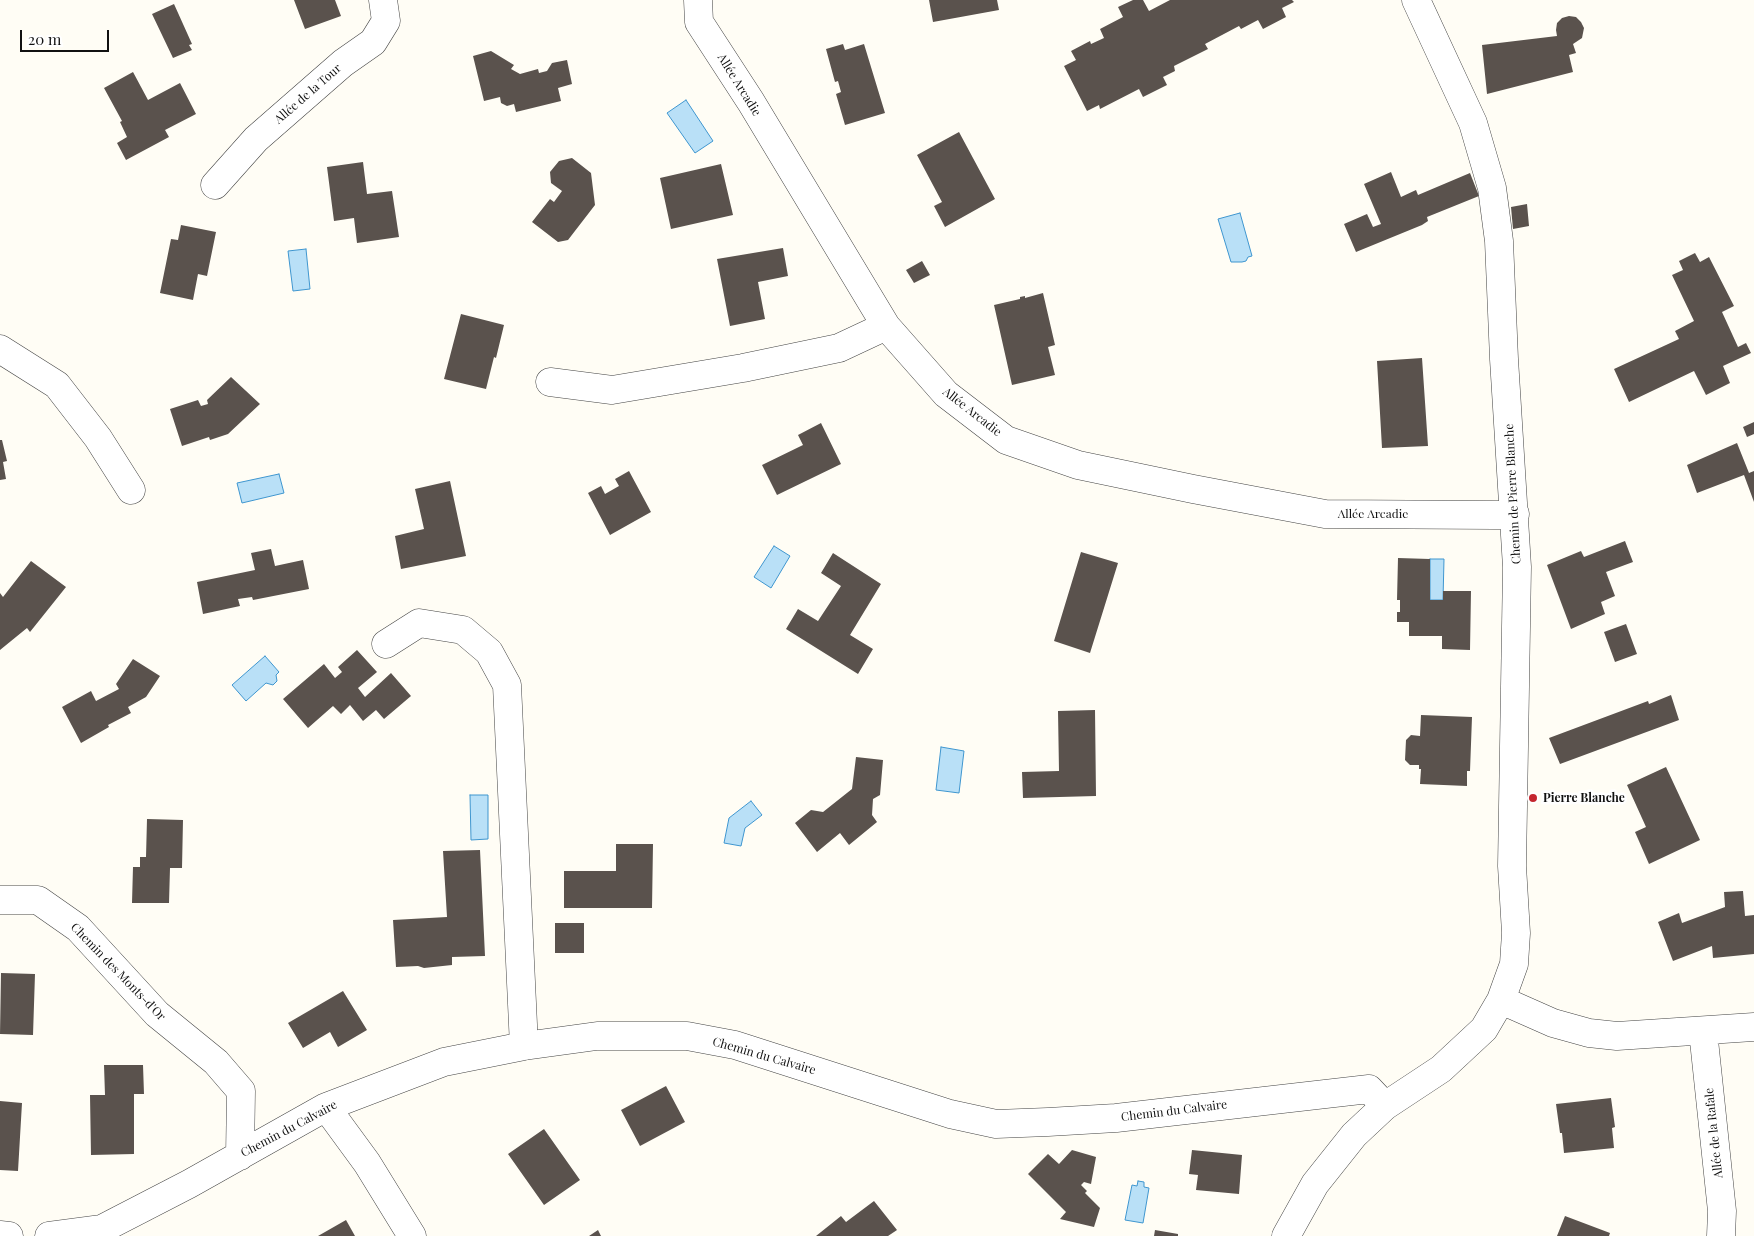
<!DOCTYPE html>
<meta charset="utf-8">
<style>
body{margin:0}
#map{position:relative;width:1754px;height:1236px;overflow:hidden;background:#fffdf5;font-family:"Playfair Display",serif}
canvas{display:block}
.scale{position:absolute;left:20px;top:30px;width:89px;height:22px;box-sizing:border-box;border:2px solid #111;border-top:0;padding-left:6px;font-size:15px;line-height:18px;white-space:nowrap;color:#111;-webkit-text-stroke:4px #fff;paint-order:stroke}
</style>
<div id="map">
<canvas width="1754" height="1236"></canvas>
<div class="scale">20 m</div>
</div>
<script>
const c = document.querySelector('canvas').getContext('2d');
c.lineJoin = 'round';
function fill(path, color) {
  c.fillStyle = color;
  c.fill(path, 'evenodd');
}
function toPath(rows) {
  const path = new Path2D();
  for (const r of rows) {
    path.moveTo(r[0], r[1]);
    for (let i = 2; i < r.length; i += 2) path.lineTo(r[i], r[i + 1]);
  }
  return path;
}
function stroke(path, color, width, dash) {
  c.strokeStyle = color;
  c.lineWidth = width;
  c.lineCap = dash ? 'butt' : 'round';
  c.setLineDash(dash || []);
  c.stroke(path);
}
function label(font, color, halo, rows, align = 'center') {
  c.font = font + ' "Playfair Display",serif';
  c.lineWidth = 5;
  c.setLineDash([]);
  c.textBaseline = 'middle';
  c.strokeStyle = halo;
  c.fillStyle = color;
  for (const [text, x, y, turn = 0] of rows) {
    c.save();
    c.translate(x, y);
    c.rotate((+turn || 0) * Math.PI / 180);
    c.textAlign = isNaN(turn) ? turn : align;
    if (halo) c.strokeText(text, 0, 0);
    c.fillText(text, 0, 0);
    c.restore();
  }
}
const water = toPath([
 [686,100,713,141,695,153,667,113,686,100],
 [1240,213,1252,256,1248,257,1246,261,1242,262,1231,262,1218,219,1240,213],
 [306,249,310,289,293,291,288,251,306,249],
 [279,474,284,493,242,503,237,483,279,474],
 [774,546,790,556,771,588,754,577,774,546],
 [1430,559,1444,559,1443,600,1430,600,1430,559],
 [265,656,279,672,276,675,277,681,273,685,266,683,246,701,232,685,265,656],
 [941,747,964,751,959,793,936,790,941,747],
 [470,795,488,795,488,839,471,840,470,795],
 [751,801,762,815,745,828,741,846,724,843,729,818,751,801],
 [1138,1181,1144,1182,1144,1187,1149,1188,1143,1223,1125,1220,1132,1185,1137,1186,1138,1181]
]);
const building = toPath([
 [294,0,335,0,341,16,305,29],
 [929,0,997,0,999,10,933,22],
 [1133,0,1143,0,1149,11,1170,0,1292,0,1294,2,1282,8,1286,17,1263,29,1258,20,1241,29,1239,26,1205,44,1208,49,1174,66,1175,71,1163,77,1167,85,1143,97,1139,89,1100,109,1099,105,1087,111,1064,66,1076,60,1071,51,1090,41,1091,44,1104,38,1100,29,1123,17,1118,7],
 [174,4,192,44,189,45,192,50,173,58,152,14],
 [1569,16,1576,17,1581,22,1584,28,1582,38,1573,44,1576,53,1569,55,1573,72,1487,94,1482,45,1557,36,1556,30,1557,23,1562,18],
 [843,44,845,50,864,44,885,113,845,125,836,94,841,92,838,81,835,82,826,49],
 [491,51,514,65,511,69,520,74,538,69,539,73,547,71,552,63,567,60,572,84,558,88,561,101,516,112,514,104,507,106,501,103,500,97,484,101,473,56],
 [133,72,148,100,180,83,196,114,165,130,169,137,126,160,117,143,127,137,120,122,122,121,104,88],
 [959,132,995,199,945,227,934,206,942,202,917,155],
 [572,158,591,173,595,205,568,240,558,242,532,222,550,199,554,202,562,191,551,183,550,172,559,161],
 [363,162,367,194,392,191,399,237,357,243,354,218,334,221,327,167],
 [721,164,733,215,671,229,660,178],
 [1391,172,1401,197,1416,190,1418,195,1470,173,1479,196,1427,217,1428,221,1422,225,1356,252,1344,224,1367,214,1373,227,1381,224,1364,184],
 [1527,204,1529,226,1513,229,1511,207],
 [181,225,216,232,207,276,198,274,193,300,160,293,171,239,178,240],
 [783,248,788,276,758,282,765,319,730,326,717,259],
 [1695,253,1700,262,1709,257,1734,306,1722,312,1738,347,1746,343,1751,353,1723,366,1730,383,1706,395,1694,371,1629,402,1614,369,1679,339,1675,331,1694,321,1672,275,1683,270,1679,261],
 [922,261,930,275,914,283,906,270],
 [1043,293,1055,345,1048,347,1055,375,1012,385,994,305,1020,299,1020,297,1025,296,1025,298],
 [461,314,504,325,496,358,494,357,486,389,444,379],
 [1422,358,1428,446,1382,448,1377,361],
 [231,377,260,404,228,434,210,440,209,437,182,446,170,409,198,400,201,406,208,404,207,400],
 [1754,422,1754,434,1747,437,1743,427],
 [821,423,841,464,777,495,762,465,803,445,798,435],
 [0,440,2,440,7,461,3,462,6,479,0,480],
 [1737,443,1749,473,1754,471,1754,502,1744,475,1697,493,1687,465],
 [629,471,651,512,610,535,588,493,601,486,605,494,619,486,615,479],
 [450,481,466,556,401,569,395,536,424,529,415,489],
 [1625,541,1633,562,1606,572,1615,596,1601,602,1605,614,1571,629,1547,565,1581,551,1584,557],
 [271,549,275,566,303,560,309,589,253,600,252,597,238,599,240,606,203,614,197,582,255,570,251,553],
 [1081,552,1118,563,1090,653,1054,641],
 [833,553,881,584,850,635,873,649,858,674,786,629,798,609,818,621,841,586,821,573],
 [1398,558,1430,559,1430,600,1443,600,1443,591,1471,591,1470,650,1442,649,1442,636,1409,636,1409,622,1397,622,1397,612,1400,612,1400,600,1397,600],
 [31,561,66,587,30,632,27,628,0,650,0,593,3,597],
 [1626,624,1637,654,1615,662,1604,632],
 [357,650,377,672,358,688,365,697,391,673,411,696,384,719,376,710,363,721,350,705,341,714,333,706,308,728,283,699,324,664,335,678,342,672,338,667],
 [133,659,160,676,146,697,128,707,131,713,108,725,109,727,81,743,62,707,91,691,96,701,119,689,116,684],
 [1671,695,1679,720,1560,764,1549,738,1648,701,1649,704],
 [1095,710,1096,796,1023,798,1022,772,1059,771,1058,711],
 [1421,715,1472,717,1470,771,1467,771,1467,786,1420,784,1421,769,1419,769,1419,765,1410,765,1405,760,1406,740,1411,735,1420,736],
 [856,757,883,760,880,795,873,799,872,815,877,822,849,845,840,833,817,852,795,823,811,810,823,812,852,789],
 [1666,767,1700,840,1649,864,1635,832,1646,827,1627,785],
 [147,819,183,820,182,868,170,868,169,903,132,903,133,867,140,867,140,857,146,857],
 [616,844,653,844,652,908,564,908,564,871,616,871],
 [480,850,485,956,452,957,452,965,424,968,418,966,396,967,393,920,447,917,443,851],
 [1743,891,1745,916,1754,915,1754,954,1713,958,1712,946,1673,961,1658,922,1679,913,1682,923,1725,907,1724,892],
 [555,923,584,923,584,953,555,953],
 [1,973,35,974,33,1035,0,1034],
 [343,991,367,1030,338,1047,330,1032,303,1048,288,1023],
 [104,1065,143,1065,144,1094,134,1094,134,1154,91,1155,90,1095,105,1095],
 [666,1086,685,1122,640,1146,621,1110],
 [1611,1098,1615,1127,1612,1128,1614,1148,1564,1153,1562,1133,1560,1133,1556,1104],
 [0,1101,22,1103,18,1171,0,1170],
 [544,1129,580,1180,544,1205,508,1154],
 [1072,1150,1096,1157,1091,1184,1084,1182,1081,1185,1087,1191,1085,1193,1100,1208,1094,1227,1060,1219,1066,1212,1028,1174,1048,1154,1059,1164],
 [1192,1150,1242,1155,1239,1194,1196,1190,1198,1175,1189,1174],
 [874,1201,897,1230,888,1236,816,1236,841,1216,846,1222],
 [1565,1216,1610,1233,1609,1236,1557,1236],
 [346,1220,355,1236,318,1236],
 [598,1230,601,1236,589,1236],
 [1155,1230,1178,1234,1178,1236,1154,1236]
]);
const minor = toPath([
 [698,0,699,22,751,102,886,326,946,394,1006,440,1078,465,1193,489,1325,514,1495,515,1515,514],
 [215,185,256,139,343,63,373,42,386,21,383,0],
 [0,349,57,385,98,438,131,490],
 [550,382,612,390,743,368,839,348,886,326],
 [386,644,419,623,463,630,489,652,507,685,524,1046],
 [0,900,38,900,78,928,157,1014,216,1062,241,1091,240,1156],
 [1501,1000,1553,1023,1589,1033,1617,1036,1754,1027],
 [1703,1031,1722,1211,1721,1236],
 [326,1107,367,1163,412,1236],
 [0,1235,9,1236],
 [49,1236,102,1229,189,1184,326,1107,444,1062,524,1046,597,1036,687,1036,735,1045,950,1114,996,1124,1048,1122,1116,1118,1369,1089,1385,1106],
 [1286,1236,1315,1184,1354,1135,1385,1106,1441,1069,1484,1029,1501,1000,1514,964,1516,933,1512,866,1517,567,1504,359,1499,241,1492,188,1473,123,1416,0]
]);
const markers = [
 [1533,798,5,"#c4262e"]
];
const streetNames = [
 ["Allée Arcadie",739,85,58],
 ["Allée de la Tour",308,94,-41],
 ["Allée Arcadie",972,412,38],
 ["Chemin de Pierre Blanche",1513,494,-93],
 ["Allée Arcadie",1373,514],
 ["Chemin des Monts-d'Or",118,972,46],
 ["Chemin du Calvaire",764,1056,16],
 ["Chemin du Calvaire",1174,1111,-7],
 ["Chemin du Calvaire",289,1129,-28],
 ["Allée de la Rafale",1714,1133,-96]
];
const poiNames = [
 ["Pierre Blanche",1543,798]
];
fill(water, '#b9e0f7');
stroke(water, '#3f96cf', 1);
fill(building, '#5a524d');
stroke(minor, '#444', 29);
stroke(minor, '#fff', 28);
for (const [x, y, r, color] of markers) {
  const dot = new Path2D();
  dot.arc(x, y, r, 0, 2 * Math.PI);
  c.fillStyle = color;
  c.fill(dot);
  stroke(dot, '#fff', 2);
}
label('12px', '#111', '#fff', streetNames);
label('bold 12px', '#111', '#fff', poiNames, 'left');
</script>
